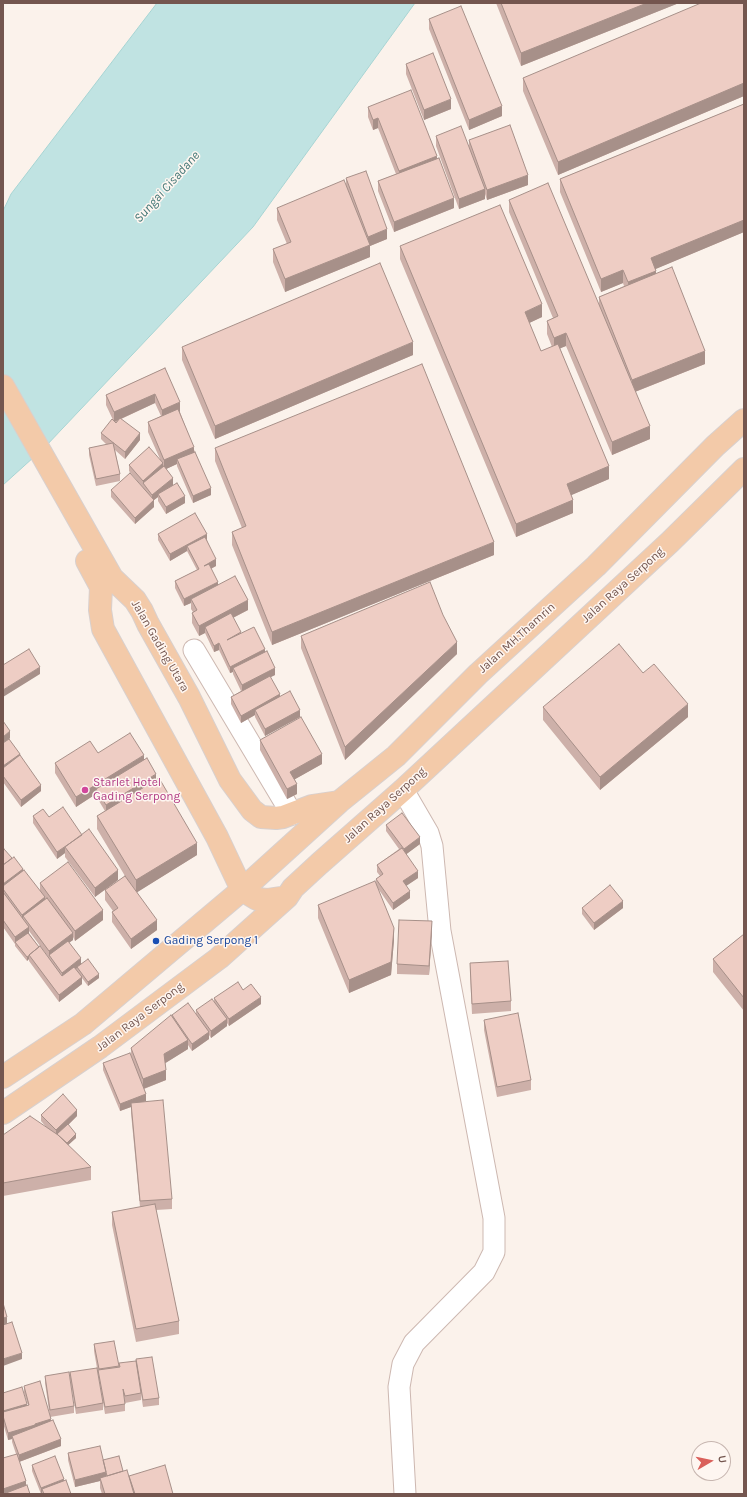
<!DOCTYPE html>
<style>
body{margin:0}
#map{position:relative;width:747px;height:1497px;overflow:hidden;background:#fbf2eb;font-family:Karla,sans-serif}
canvas{display:block}
.frame{position:absolute;inset:0;border:4px solid #74564f;pointer-events:none}
.north{position:absolute;left:691px;top:1441px;width:40px;height:40px;box-sizing:border-box;background:#fef6f1;border:1px solid #c7b6b0;border-radius:50%;rotate:81deg;font-size:11px;font-weight:700;line-height:16px;text-align:center;color:#74564f}
.north::after{content:'';display:block;margin:auto;width:14px;height:18px;background:#da605b;clip-path:polygon(50% 0,100% 100%,50% 72%,0 100%)}
</style>
<div id="map">
<canvas width="747" height="1497"></canvas>
<div class="frame"></div>
<div class="north">U</div>
</div>
<script>
const c = document.querySelector('canvas').getContext('2d');
c.lineJoin = 'round';
function fill(path, color) {
  c.fillStyle = color;
  c.fill(path, 'evenodd');
}
function toPath(rows) {
  const path = new Path2D();
  for (const r of rows) {
    path.moveTo(r[0], r[1]);
    for (let i = 2; i < r.length; i += 2) path.lineTo(r[i], r[i + 1]);
  }
  return path;
}
function stroke(path, color, width, dash) {
  c.strokeStyle = color;
  c.lineWidth = width;
  c.lineCap = dash ? 'butt' : 'round';
  c.setLineDash(dash || []);
  c.stroke(path);
}
function label(font, color, halo, rows, align = 'center') {
  c.font = font + ' Karla,sans-serif';
  c.lineWidth = 3;
  c.setLineDash([]);
  c.textBaseline = 'middle';
  c.strokeStyle = halo;
  c.fillStyle = color;
  for (const [text, x, y, turn = 0] of rows) {
    c.save();
    c.translate(x, y);
    c.rotate((+turn || 0) * Math.PI / 180);
    c.textAlign = isNaN(turn) ? turn : align;
    if (halo) c.strokeText(text, 0, 0);
    c.fillText(text, 0, 0);
    c.restore();
  }
}
const water = toPath([
 [157,3,415,3,253,227,45,447,3,485,3,211,11,194,157,3]
]);
const minor = toPath([
 [194,650,292,814],
 [403,790,428,833,432,846,440,931,494,1218,494,1252,484,1272,414,1343,403,1364,399,1387,405,1494]
]);
const major = toPath([
 [3,386,112,578,135,600,142,611,148,624,189,697,230,780,252,810,261,817,276,818,283,817,312,806,339,802],
 [87,561,101,587,100,610,103,629,217,837,242,890,257,899,267,900,287,897],
 [3,1077,83,1024,242,890,339,802,396,756,478,674,596,566,715,446,744,420],
 [3,1113,100,1047,219,958,287,897,293,888,319,864,403,790,670,542,744,469]
]);
const wall = toPath([
 [496,3,679,3,521,66],
 [744,3,744,96,558,175,523,91,523,78],
 [429,19,502,116,469,130,429,29],
 [406,64,451,109,424,120,406,74],
 [744,104,744,232,655,269,656,274,705,364,635,392,650,439,612,455,566,346,560,348,609,479,571,495,573,513,516,537,400,259,400,246,542,317,529,323,541,351,552,347,547,334,547,321,553,318,509,212,509,200,599,305,599,297,624,286,623,283,601,292,560,192,560,179],
 [368,107,437,158,454,208,394,232,378,191,378,181,396,174,378,128,373,130,368,117],
 [436,136,469,147,469,140,528,185,487,200,485,194,485,199,459,209,436,146],
 [346,178,387,239,370,246,370,257,285,292,273,262,273,249,287,244,277,220,277,208,346,185],
 [182,347,413,355,215,439,182,360],
 [165,368,180,412,211,495,193,503,177,466,177,464,166,469,173,485,185,503,166,514,158,501,158,497,154,500,154,507,135,524,111,497,111,490,143,488,129,471,129,465,160,459,148,432,148,422,161,416,155,403,121,419,140,440,125,459,115,450,120,474,120,481,96,486,89,455,89,448,107,445,101,439,101,433,113,420,106,405,106,395],
 [215,448,494,555,272,645,232,545,232,532,242,528,215,461],
 [158,534,207,540,216,566,211,569,218,585,248,610,233,618,241,633,265,652,275,675,270,677,280,697,300,717,265,736,255,717,255,715,241,723,231,704,231,697,241,691,233,674,233,672,230,673,219,650,214,652,205,633,199,636,192,623,192,613,193,612,191,609,191,603,184,606,175,588,175,581,197,570,187,551,170,561,158,540],
 [301,636,457,654,345,760,301,648],
 [643,673,688,717,600,790,543,720,543,707],
 [3,721,10,738,9,739,20,755,41,791,21,807,3,782],
 [260,740,322,764,295,779,297,794,287,799,260,750],
 [98,753,156,780,197,855,137,892,157,930,131,949,112,922,112,912,113,911,105,900,105,890,125,876,97,829,97,816,105,811,96,796,96,794,76,807,55,773,55,763],
 [33,816,49,817,82,835,118,880,95,897,65,857,65,853,57,859,33,823],
 [386,825,420,844,406,854,418,878,406,886,410,898,393,910,377,887,394,940,391,975,349,993,318,918,318,905,376,885,376,879,380,876,377,872,377,865,399,849,386,831],
 [3,850,23,870,40,891,40,883,103,920,75,941,73,937,73,940,69,942,81,963,99,978,88,986,82,978,82,984,59,1002,29,961,29,959,27,961,15,946,15,944,3,927],
 [29,931,49,958,49,959,39,947,29,933],
 [582,908,623,908,594,930,582,914],
 [432,931,429,975,397,974,397,964],
 [744,934,744,1011,713,972,713,959],
 [470,963,511,1001,511,1011,472,1014,470,973],
 [243,990,261,1004,229,1026,227,1023,227,1026,211,1038,209,1035,209,1039,192,1051,188,1045,188,1049,165,1063,166,1080,144,1089,146,1101,142,1102,172,1199,172,1209,156,1210,179,1321,179,1334,136,1342,112,1225,112,1212,140,1207,131,1113,131,1107,120,1111,103,1070,103,1063,131,1055,131,1048,172,1017,172,1015,196,1014,196,1010,214,1002,214,998],
 [484,1020,531,1080,531,1090,497,1097,484,1030],
 [41,1115,77,1116,68,1125,76,1138,68,1145,91,1167,91,1180,3,1196,3,1135,47,1128,41,1121],
 [94,1344,119,1366,119,1367,119,1363,136,1366,136,1359,159,1398,159,1405,143,1407,141,1394,141,1400,125,1403,125,1411,105,1414,94,1351],
 [70,1372,103,1403,103,1410,76,1414,70,1379],
 [45,1376,74,1406,74,1413,50,1417,45,1383],
 [24,1386,51,1421,61,1446,19,1462,26,1486,30,1494,3,1494,16,1454,12,1442,12,1439,8,1440,3,1423,3,1393,27,1405,28,1405,24,1393],
 [68,1453,103,1460,123,1471,129,1479,129,1476,173,1494,102,1494,100,1488,100,1481,75,1487,68,1460],
 [32,1465,71,1494,41,1494,32,1471]
]);
const shadedWall = toPath([
 [647,3,679,3,521,66,521,53],
 [744,83,744,96,558,175,558,162],
 [451,99,451,109,424,120,424,110],
 [502,106,502,116,469,130,469,120],
 [378,118,378,128,373,130,373,120],
 [437,156,437,166,399,181,399,171],
 [528,175,528,185,487,200,487,190],
 [485,189,485,199,459,209,459,199],
 [454,198,454,208,394,232,394,222],
 [744,220,744,232,651,271,651,258],
 [387,229,387,239,370,246,370,257,285,292,285,279,368,246,368,237],
 [623,270,623,283,601,292,601,279],
 [656,271,656,284,628,295,628,282],
 [542,304,542,317,525,325,525,312],
 [566,333,566,346,554,351,554,338],
 [413,342,413,355,215,439,215,426],
 [705,351,705,364,632,393,632,380],
 [155,394,155,403,114,422,114,412],
 [180,402,180,412,162,420,162,410],
 [650,426,650,439,612,455,612,442],
 [140,433,140,440,125,459,125,452],
 [194,447,194,457,177,459,177,464,164,470,164,460],
 [163,463,163,470,143,484,143,481],
 [609,466,609,479,567,497,567,484],
 [173,478,173,485,158,494,158,497,154,500,154,507,135,524,135,518,152,502,152,495],
 [211,488,211,495,193,503,193,496],
 [185,496,185,503,166,514,166,507],
 [573,500,573,513,516,537,516,524],
 [207,534,207,541,187,546,187,551,170,561,170,554],
 [494,542,494,555,272,645,272,632],
 [216,559,216,566,204,572,204,566],
 [218,582,218,589,191,599,191,603,184,606,184,599],
 [248,600,248,610,207,631,205,627,205,633,199,636,199,626],
 [457,642,457,654,345,760,345,747],
 [219,643,219,650,214,652,214,646],
 [265,649,265,656,233,668,233,672,230,673,230,667],
 [40,667,40,674,3,697,3,690],
 [275,668,275,675,242,692,242,685],
 [280,694,280,701,255,710,255,715,241,723,241,716],
 [688,704,688,717,600,790,600,777],
 [300,710,300,717,265,736,265,729],
 [10,731,10,738,3,743,3,737],
 [20,754,20,760,3,773,3,766],
 [322,754,322,764,290,782,290,772],
 [144,755,144,765,96,789,96,794,76,807,76,797],
 [156,774,156,781,106,812,106,805],
 [297,784,297,794,287,799,287,789],
 [41,785,41,791,21,807,21,800],
 [420,837,420,844,404,856,404,849],
 [197,843,197,855,136,893,136,880],
 [65,847,65,853,57,859,57,852],
 [23,869,23,876,3,889,3,884],
 [118,870,118,880,95,897,95,888],
 [418,871,418,878,403,888,403,881],
 [410,891,410,898,393,910,393,903],
 [45,897,45,904,23,916,23,921,22,922,22,915],
 [623,901,623,908,594,930,594,923],
 [103,910,103,920,75,941,75,931],
 [157,920,157,930,131,949,131,939],
 [432,921,432,931,429,975,429,966],
 [29,927,29,934,15,942,15,944,15,937],
 [394,928,394,940,391,975,349,993,349,980],
 [73,933,73,940,50,957,49,955,49,958,49,951],
 [29,956,29,959,27,961,27,957],
 [81,958,81,965,77,967,77,968,62,980,62,973],
 [99,974,99,978,88,986,88,982],
 [82,977,82,984,59,1002,59,995],
 [261,997,261,1004,229,1026,229,1019],
 [227,1019,227,1026,211,1038,211,1031],
 [209,1032,209,1039,192,1051,192,1044],
 [188,1040,188,1049,164,1064,164,1054],
 [166,1070,166,1080,143,1089,143,1079],
 [146,1094,146,1101,131,1107,131,1103,131,1107,120,1111,120,1104],
 [77,1110,77,1116,56,1137,56,1130],
 [76,1134,76,1138,65,1148,65,1144],
 [7,1317,7,1324,3,1325,3,1318],
 [22,1353,22,1359,3,1366,3,1359],
 [27,1404,27,1411,3,1416,3,1411],
 [51,1419,51,1426,12,1436,12,1439,8,1440,8,1433],
 [61,1439,61,1446,19,1462,19,1455],
 [106,1472,106,1479,100,1478,100,1481,75,1487,75,1480],
 [64,1479,64,1486,42,1489,42,1494,41,1494,41,1488],
 [26,1481,26,1491,6,1493,6,1494,3,1494,3,1489]
]);
const building = toPath([
 [501,3,647,3,521,53,501,3],
 [701,3,744,3,744,83,558,162,523,78,701,3],
 [461,6,502,106,469,120,429,19,461,6],
 [433,53,451,99,424,110,406,64,433,53],
 [411,90,437,156,399,171,378,118,373,120,368,107,411,90],
 [744,104,744,220,651,258,656,271,628,282,623,270,601,279,560,179,744,104],
 [510,125,528,175,487,190,469,140,510,125],
 [461,126,485,189,459,199,436,136,461,126],
 [439,158,454,198,394,222,378,181,439,158],
 [366,171,387,229,368,237,346,178,366,171],
 [344,180,370,245,285,279,273,249,291,242,277,208,344,180],
 [548,183,650,426,612,442,566,333,554,338,547,321,558,316,509,200,548,183],
 [500,205,542,304,525,312,541,351,558,344,609,466,567,484,573,500,516,524,400,246,500,205],
 [380,263,413,342,215,426,182,347,380,263],
 [672,267,705,351,632,380,599,297,672,267],
 [422,364,494,542,272,632,232,532,246,526,215,448,422,364],
 [165,368,180,402,162,410,155,394,114,412,106,395,165,368],
 [178,409,194,447,164,460,148,422,178,409],
 [120,418,140,433,125,452,101,433,112,419,116,423,120,418],
 [113,443,120,474,96,479,89,448,113,443],
 [149,447,163,463,143,481,129,465,149,447],
 [195,452,211,488,193,496,177,459,195,452],
 [164,466,173,478,152,495,143,483,164,466],
 [130,473,154,500,135,518,111,490,130,473],
 [177,483,185,496,166,507,158,494,177,483],
 [195,513,207,534,170,554,158,534,195,513],
 [205,537,216,559,204,566,209,564,218,582,184,599,175,581,199,569,187,546,205,537],
 [235,576,248,600,199,626,192,613,197,610,191,599,235,576],
 [430,582,443,615,457,642,345,747,301,636,430,582],
 [231,613,241,632,227,640,254,627,265,649,230,667,219,643,214,646,205,627,231,613],
 [619,644,643,673,654,664,688,704,600,777,543,707,619,644],
 [29,649,40,667,3,690,3,665,29,649],
 [267,651,275,668,242,685,233,668,267,651],
 [270,676,280,694,241,716,231,697,270,676],
 [290,691,300,710,265,729,255,710,290,691],
 [301,717,322,754,290,772,297,784,287,789,260,740,301,717],
 [3,721,10,731,3,737,3,721],
 [130,733,144,755,76,797,55,763,90,741,98,753,130,733],
 [9,739,20,754,3,766,3,743,9,739],
 [20,755,41,785,21,800,3,776,3,768,20,755],
 [147,758,156,774,106,805,96,789,147,758],
 [159,778,197,843,136,880,97,816,159,778],
 [63,807,82,835,57,852,33,816,43,809,49,817,63,807],
 [402,813,420,837,404,849,386,825,402,813],
 [89,829,118,870,95,888,65,847,89,829],
 [402,848,418,871,403,881,410,891,393,903,376,879,383,874,377,865,402,848],
 [4,849,12,858,3,865,3,850,4,849],
 [14,857,23,869,3,884,3,865,14,857],
 [68,862,103,910,75,931,40,883,68,862],
 [24,870,45,897,22,915,3,889,3,886,24,870],
 [125,876,157,920,131,939,112,912,118,908,105,890,125,876],
 [375,881,394,928,391,962,349,980,318,905,375,881],
 [610,885,623,901,594,923,582,908,610,885],
 [3,892,29,927,15,937,3,920,3,892],
 [47,898,73,933,49,951,23,916,47,898],
 [399,920,432,921,429,966,397,964,399,920],
 [28,933,39,947,29,955,29,956,27,957,15,942,28,933],
 [744,934,744,998,713,959,744,934],
 [68,941,81,958,62,973,49,955,68,941],
 [40,946,62,976,74,967,82,977,59,995,29,955,40,946],
 [88,959,99,974,88,982,77,967,88,959],
 [508,961,511,1001,472,1004,470,963,508,961],
 [238,982,243,990,251,984,261,997,229,1019,214,998,238,982],
 [212,999,227,1019,211,1031,196,1010,212,999],
 [188,1003,209,1032,192,1044,172,1015,188,1003],
 [518,1013,531,1080,497,1087,484,1020,518,1013],
 [171,1015,188,1040,164,1054,166,1070,143,1079,131,1048,171,1015],
 [130,1053,146,1094,120,1104,103,1063,130,1053],
 [63,1094,77,1110,56,1130,41,1115,63,1094],
 [163,1100,172,1199,140,1201,131,1103,163,1100],
 [30,1116,58,1135,91,1167,3,1183,3,1135,30,1116],
 [68,1124,76,1134,67,1143,57,1134,68,1124],
 [155,1204,179,1321,136,1329,112,1212,155,1204],
 [3,1303,7,1317,3,1318,3,1303],
 [12,1322,22,1353,3,1359,3,1325,12,1322],
 [114,1341,119,1366,99,1369,94,1344,114,1341],
 [152,1357,159,1398,143,1400,136,1359,152,1357],
 [136,1361,141,1393,125,1396,123,1389,125,1404,105,1407,98,1370,120,1367,119,1363,136,1361],
 [97,1368,103,1403,76,1408,70,1372,97,1368],
 [69,1372,74,1406,50,1410,45,1376,69,1372],
 [40,1381,51,1419,35,1424,35,1425,8,1433,3,1416,3,1412,29,1405,24,1386,40,1381],
 [22,1387,27,1404,3,1411,3,1393,22,1387],
 [53,1420,61,1439,19,1455,12,1436,53,1420],
 [100,1446,106,1472,75,1480,68,1453,100,1446],
 [17,1454,26,1481,3,1489,3,1458,17,1454],
 [55,1456,64,1479,41,1488,32,1465,55,1456],
 [119,1456,123,1471,107,1476,103,1460,119,1456],
 [165,1465,173,1494,135,1494,129,1476,165,1465],
 [127,1470,134,1494,105,1494,100,1478,127,1470],
 [66,1480,71,1494,44,1494,42,1489,66,1480],
 [27,1485,30,1494,6,1494,6,1493,27,1485]
]);
const markers = [
 [85,790,4,"#d1479c"],
 [156,941,4,"#1a4fb4"]
];
const streetNames = [
 ["Jalan Raya Serpong",623,585,-42],
 ["Jalan MH.Thamrin",517,638,-42],
 ["Jalan Gading Utara",160,646,60],
 ["Jalan Raya Serpong",385,805,-42],
 ["Jalan Raya Serpong",140,1017,-37]
];
const hotelNames = [
 ["Starlet Hotel",93,783],
 ["Gading Serpong",93,797]
];
const transitNames = [
 ["Gading Serpong 1",164,941]
];
const waterNames = [
 ["Sungai Cisadane",167,187,-48]
];
fill(water, '#c0e3e2');
stroke(water, '#a7d4d3', 1);
stroke(minor, '#cdb8b1', 23);
stroke(major, '#d8d0ce', 24);
stroke(minor, '#fff', 21);
stroke(major, '#f3caa9', 22);
fill(wall, '#cdb0a9');
fill(shadedWall, '#a79089');
fill(building, '#eecdc4');
stroke(building, '#a79089', 1);
for (const [x, y, r, color] of markers) {
  const dot = new Path2D();
  dot.arc(x, y, r, 0, 2 * Math.PI);
  c.fillStyle = color;
  c.fill(dot);
  stroke(dot, '#fef6f1', 1.5);
}
label('12px', '#74564f', '#fef6f1', streetNames);
label('12px', '#b23c85', '#fef6f1', hotelNames, 'left');
label('12px', '#164399', '#fef6f1', transitNames, 'left');
label('italic 13px', '#447877', '#fef6f1', waterNames);
</script>
